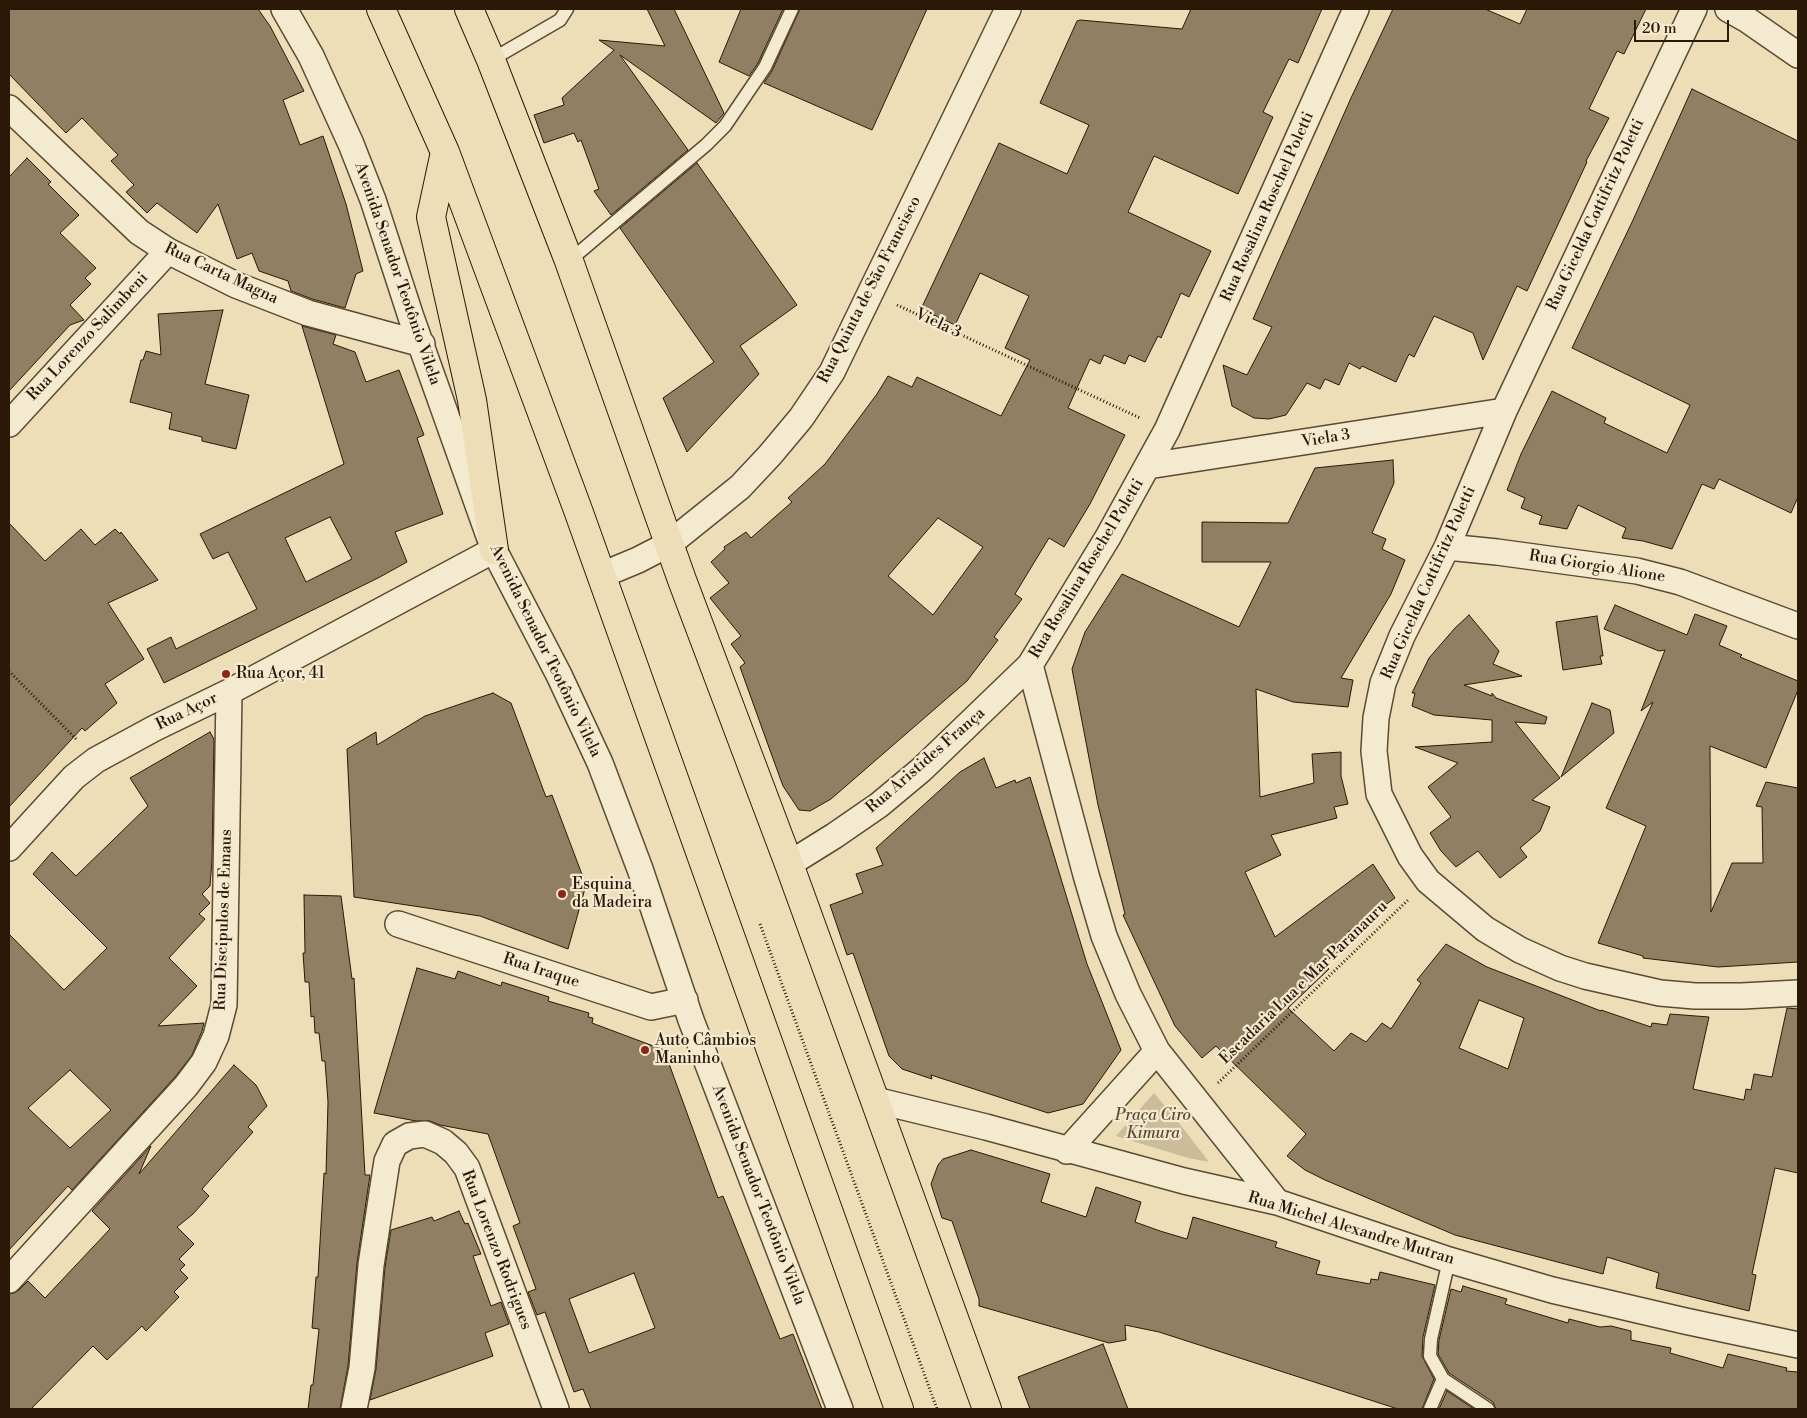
<!DOCTYPE html>
<meta charset="utf-8">
<style>
body{margin:0}
#map{position:relative;width:1807px;height:1418px;overflow:hidden;background:#eedeb7;font-family:"Libre Bodoni",serif}
canvas{display:block}
.frame{position:absolute;inset:0;border:10px solid #2b1807;pointer-events:none}
.scale{position:absolute;left:1634px;top:20px;width:95px;height:22px;box-sizing:border-box;border:2px solid #2b1807;border-top:0;padding-left:6px;font-size:15px;line-height:18px;white-space:nowrap;color:#2b1807;-webkit-text-stroke:4px #f4ead0;paint-order:stroke}
</style>
<div id="map">
<canvas width="1807" height="1418"></canvas>
<div class="frame"></div>
<div class="scale">20 m</div>
</div>
<script>
const c = document.querySelector('canvas').getContext('2d');
c.lineJoin = 'round';
function fill(path, color) {
  c.fillStyle = color;
  c.fill(path, 'evenodd');
}
function toPath(rows) {
  const path = new Path2D();
  for (const r of rows) {
    path.moveTo(r[0], r[1]);
    for (let i = 2; i < r.length; i += 2) path.lineTo(r[i], r[i + 1]);
  }
  return path;
}
function stroke(path, color, width, dash) {
  c.strokeStyle = color;
  c.lineWidth = width;
  c.lineCap = dash ? 'butt' : 'round';
  c.setLineDash(dash || []);
  c.stroke(path);
}
function label(font, color, halo, rows, align = 'center') {
  c.font = font + ' "Libre Bodoni",serif';
  c.lineWidth = 4.5;
  c.setLineDash([]);
  c.textBaseline = 'middle';
  c.strokeStyle = halo;
  c.fillStyle = color;
  for (const [text, x, y, turn = 0] of rows) {
    c.save();
    c.translate(x, y);
    c.rotate((+turn || 0) * Math.PI / 180);
    c.textAlign = isNaN(turn) ? turn : align;
    if (halo) c.strokeText(text, 0, 0);
    c.fillText(text, 0, 0);
    c.restore();
  }
}
const green = toPath([
 [1154,1093,1176,1119,1209,1162,1188,1158,1116,1136]
]);
const building = toPath([
 [9,9,258,9,270,26,304,91,283,100,300,145,323,136,346,204,363,271,356,274,345,308,312,299,291,291,288,281,259,271,252,253,237,259,218,204,197,233,157,203,147,213,126,192,134,185,111,161,118,155,82,118,66,133,9,74,9,9],
 [647,9,674,9,724,113,716,123,620,55,688,150,611,215,594,191,599,189,581,140,578,142,574,133,544,143,534,115,564,105,562,98,614,50,599,40,665,46,647,9],
 [741,9,783,9,758,63,749,76,719,62,741,9],
 [800,9,927,9,872,130,764,83,772,71,800,9],
 [1191,9,1322,9,1298,63,1289,59,1263,112,1273,117,1238,194,1154,156,1128,212,1211,251,1189,297,1181,293,1161,338,1158,336,1145,362,1129,355,1125,364,1104,355,1100,364,1090,359,1068,408,1125,435,1090,504,1064,547,1049,538,1015,594,1022,599,994,637,998,640,967,681,831,799,810,811,799,810,783,786,767,742,740,667,745,663,731,644,741,636,710,598,729,583,711,562,725,549,724,547,746,532,751,538,792,502,788,498,825,464,877,394,888,376,912,387,917,377,1001,416,1030,360,1005,348,1029,296,980,273,955,325,921,309,999,143,1067,174,1089,125,1040,103,1077,21,1080,20,1182,29,1191,9],
 [938,518,983,547,933,615,888,576,938,518],
 [1393,9,1485,9,1520,24,1527,9,1646,9,1624,54,1617,51,1589,109,1609,118,1586,161,1587,162,1527,291,1517,286,1483,360,1473,333,1434,316,1414,357,1409,354,1396,382,1362,366,1360,369,1349,363,1339,385,1325,379,1320,389,1307,383,1286,415,1269,419,1254,418,1232,406,1223,365,1247,375,1272,327,1253,319,1351,98,1393,9],
 [1692,89,1798,141,1798,497,1791,513,1719,479,1714,489,1702,484,1672,549,1643,541,1622,538,1626,528,1578,505,1567,529,1539,524,1542,516,1521,508,1525,498,1507,490,1521,454,1552,391,1606,418,1604,423,1667,453,1690,405,1572,348,1633,220,1692,89],
 [27,158,51,182,48,184,79,215,60,233,96,268,85,278,91,284,70,305,84,320,70,325,9,391,9,177,27,158],
 [697,163,797,305,740,346,759,374,687,452,663,398,714,362,620,228,697,163],
 [223,310,205,384,249,395,236,449,202,441,202,437,169,429,172,413,130,402,141,360,143,360,146,351,161,355,158,314,223,310],
 [302,326,336,335,333,344,355,352,366,382,399,370,424,435,417,438,443,514,395,532,407,562,378,578,164,683,147,649,171,637,176,649,257,609,228,552,213,559,200,534,344,464,302,326],
 [330,517,352,559,306,582,285,538,330,517],
 [1393,460,1394,483,1372,533,1386,539,1382,549,1405,560,1391,594,1341,678,1353,680,1348,707,1293,702,1256,689,1260,797,1314,783,1312,754,1341,752,1341,776,1348,804,1334,807,1337,818,1271,835,1281,855,1245,872,1275,937,1373,864,1395,898,1348,932,1355,941,1323,963,1329,969,1288,1008,1334,1051,1351,1033,1366,1042,1382,1023,1391,1029,1421,983,1417,980,1446,944,1487,967,1601,1011,1601,1010,1651,1027,1652,1023,1667,1025,1670,1014,1709,1017,1693,1089,1744,1100,1746,1089,1751,1090,1754,1074,1772,1077,1787,1008,1798,1009,1798,1173,1775,1168,1752,1274,1756,1275,1749,1311,1656,1288,1659,1273,1607,1257,1603,1274,1455,1235,1325,1180,1305,1170,1287,1156,1306,1134,1216,1046,1202,1058,1175,1026,1123,915,1125,914,1098,805,1072,669,1085,632,1122,574,1239,627,1271,562,1202,562,1202,522,1288,523,1315,468,1393,460],
 [1479,1000,1524,1018,1508,1069,1459,1048,1479,1000],
 [9,523,45,561,81,529,95,545,115,529,120,534,121,532,158,580,108,603,144,659,105,684,117,703,85,731,82,728,9,807,9,523],
 [1615,605,1687,635,1695,614,1727,626,1719,645,1742,655,1740,657,1798,681,1798,690,1766,768,1710,746,1711,912,1732,863,1763,863,1762,807,1756,806,1766,782,1798,788,1798,962,1718,967,1643,958,1643,956,1598,943,1646,826,1606,808,1653,702,1641,711,1665,650,1659,651,1604,629,1615,605],
 [1469,615,1499,651,1493,664,1522,676,1464,685,1492,696,1492,693,1496,698,1547,717,1545,724,1515,722,1560,778,1532,800,1550,807,1540,831,1520,848,1527,857,1500,878,1478,851,1456,867,1441,851,1430,833,1451,817,1428,787,1458,763,1415,747,1492,742,1492,720,1434,715,1412,706,1415,693,1412,693,1429,658,1455,628,1469,615],
 [1597,616,1603,656,1600,656,1602,664,1563,670,1556,622,1597,616],
 [493,693,511,703,546,797,552,795,586,885,568,949,480,916,354,897,347,749,376,732,377,745,425,716,493,693],
 [1592,703,1610,710,1614,733,1561,777,1592,703],
 [210,732,214,739,212,860,210,886,202,894,210,903,199,914,205,919,169,958,197,986,158,1026,204,1023,202,1031,192,1055,175,1077,72,1190,68,1186,9,1250,9,934,64,990,107,948,33,874,52,852,76,876,148,806,130,778,210,732],
 [70,1070,111,1110,70,1148,28,1108,70,1070],
 [984,758,996,788,1015,780,1016,783,1030,777,1087,964,1121,1050,1083,1104,1048,1113,931,1075,932,1079,902,1069,889,1056,853,953,847,955,830,905,863,893,856,874,883,865,876,848,960,772,984,758],
 [304,895,341,896,352,979,354,978,365,1175,370,1175,357,1263,348,1366,340,1409,308,1409,311,1385,313,1385,319,1329,312,1328,316,1277,318,1277,324,1173,326,1174,328,1102,325,1061,322,1061,319,1033,315,1033,314,1016,311,1017,309,982,305,982,303,953,305,953,304,895],
 [417,968,455,979,458,971,501,986,502,982,549,997,548,1001,589,1013,588,1017,593,1018,592,1023,664,1050,718,1198,723,1196,780,1339,793,1334,822,1409,591,1409,583,1389,574,1392,545,1312,537,1315,528,1292,536,1289,513,1226,520,1223,488,1134,440,1125,430,1121,416,1121,374,1113,417,968],
 [634,1273,655,1328,589,1353,569,1299,634,1273],
 [234,1065,256,1085,267,1106,248,1127,253,1132,202,1189,209,1196,193,1214,177,1227,194,1244,179,1259,185,1265,180,1270,188,1278,174,1292,179,1297,146,1331,142,1326,107,1360,93,1346,31,1409,9,1409,9,1294,14,1293,19,1290,28,1281,45,1298,110,1229,92,1211,151,1146,139,1174,234,1065],
 [971,1150,1050,1174,1041,1202,1086,1217,1096,1187,1141,1202,1135,1222,1160,1231,1187,1239,1193,1217,1277,1242,1275,1247,1320,1261,1316,1274,1370,1284,1371,1279,1378,1280,1380,1272,1435,1285,1423,1337,1422,1356,1434,1379,1422,1409,1398,1409,1159,1332,1125,1325,1126,1340,1109,1343,979,1306,979,1299,952,1221,942,1218,931,1184,938,1165,943,1159,971,1150],
 [459,1211,465,1224,468,1223,481,1254,473,1256,491,1306,501,1302,509,1324,485,1333,493,1356,370,1400,376,1369,385,1267,391,1230,432,1217,434,1221,459,1211],
 [1463,1286,1507,1299,1505,1304,1568,1323,1569,1319,1600,1327,1611,1326,1631,1331,1631,1340,1671,1348,1670,1353,1723,1368,1728,1354,1787,1368,1786,1371,1798,1372,1798,1409,1496,1409,1493,1402,1449,1373,1438,1354,1439,1340,1451,1289,1461,1292,1463,1286],
 [1103,1344,1128,1409,1030,1409,1018,1377,1103,1344],
 [1447,1391,1474,1409,1439,1409,1447,1391]
]);
const path = toPath([
 [897,305,1140,418],
 [9,671,77,740],
 [760,924,937,1409],
 [1218,1083,1408,900]
]);
const service = toPath([
 [491,60,560,20,567,9],
 [569,261,706,145,725,126,765,67,792,9],
 [1449,1260,1431,1339,1430,1356,1443,1379,1488,1409],
 [1430,1409,1443,1379]
]);
const minor = toPath([
 [284,9,311,56,351,144,373,200,411,317,494,550,559,675,600,763,640,869,691,1020,840,1409],
 [1694,9,1504,411,1447,547,1402,636,1383,683,1376,718,1374,751,1379,794,1410,856,1428,881,1485,929,1520,950,1560,968,1585,976,1660,993,1695,996,1742,996,1798,993],
 [1728,9,1746,19,1798,55],
 [9,108,139,232,168,251,236,285,308,313,422,344],
 [9,424,168,251],
 [1148,466,1504,411],
 [1447,547,1497,552,1637,571,1680,582,1798,626],
 [602,575,638,560,669,544,740,487,770,455,801,418,832,372,1008,9],
 [1030,665,1086,875,1104,936,1128,994,1157,1051,1277,1202],
 [9,848,74,777,96,760,155,728,229,692,494,550],
 [789,864,834,836,879,805,921,770,1030,665,1108,537,1167,430,1356,9],
 [398,924,651,1007,685,1000],
 [875,1100,986,1127,1184,1181,1277,1202,1449,1260,1552,1290,1685,1321,1798,1345],
 [1067,1151,1157,1051],
 [9,1280,186,1086,204,1062,216,1036,224,1005,229,692],
 [354,1409,362,1368,371,1265,387,1161,395,1144,409,1136,425,1134,443,1142,456,1153,467,1168,556,1409]
]);
const primary = toPath([
 [381,9,445,152,578,510,899,1409],
 [469,9,491,60,569,261,682,580,789,864,987,1409],
 [445,152,431,217,472,400,494,550]
]);
const markers = [
 [226,674,5,"#8f2418"],
 [562,894,5,"#8f2418"],
 [645,1050,5,"#8f2418"]
];
const streetNames = [
 ["Rua Rosalina Roschel Poletti",1268,207,-66],
 ["Rua Gicelda Cottifritz Poletti",1596,215,-65],
 ["Rua Carta Magna",221,274,25],
 ["Avenida Senador Teotônio Vilela",397,274,71],
 ["Rua Quinta de São Francisco",870,290,-63],
 ["Viela 3",938,324,25],
 ["Rua Lorenzo Salimbeni",88,337,-47],
 ["Viela 3",1326,439,-9],
 ["Rua Giorgio Alione",1597,567,9],
 ["Rua Rosalina Roschel Poletti",1087,569,-59],
 ["Rua Gicelda Cottifritz Poletti",1429,583,-66],
 ["Avenida Senador Teotônio Vilela",545,651,64],
 ["Rua Açor",187,712,-26],
 ["Rua Aristides França",926,761,-41],
 ["Rua Discipulos de Emaus",224,920,-88],
 ["Rua Iraque",541,971,18],
 ["Escadaria Lua e Mar Paranauru",1304,983,-44],
 ["Avenida Senador Teotônio Vilela",758,1195,69],
 ["Rua Michel Alexandre Mutran",1351,1229,17],
 ["Rua Lorenzo Rodrigues",496,1250,69]
];
const poiNames = [
 ["Rua Açor, 41",236,674],
 ["Esquina",572,885],
 ["da Madeira",572,903],
 ["Auto Câmbios",655,1041],
 ["Maninho",655,1059]
];
const parkNames = [
 ["Praça Ciro",1153,1116],
 ["Kimura",1153,1134]
];
fill(green, '#cdbc99');
fill(building, '#907f63');
stroke(building, '#2b1807', 1);
stroke(service, '#5c4a33', 15);
stroke(minor, '#5c4a33', 28);
stroke(primary, '#2b1807', 30);
stroke(path, '#2b1807', 3, [1, 2.5]);
stroke(service, '#f4ead0', 12);
stroke(minor, '#f4ead0', 25);
stroke(primary, '#eedeb7', 28);
for (const [x, y, r, color] of markers) {
  const dot = new Path2D();
  dot.arc(x, y, r, 0, 2 * Math.PI);
  c.fillStyle = color;
  c.fill(dot);
  stroke(dot, '#f4ead0', 2);
}
label('16px', '#2b1807', '#f4ead0', streetNames);
label('16px', '#2b1807', '#f4ead0', poiNames, 'left');
label('italic 16px', '#5c4933', '#f4ead0', parkNames);
</script>
